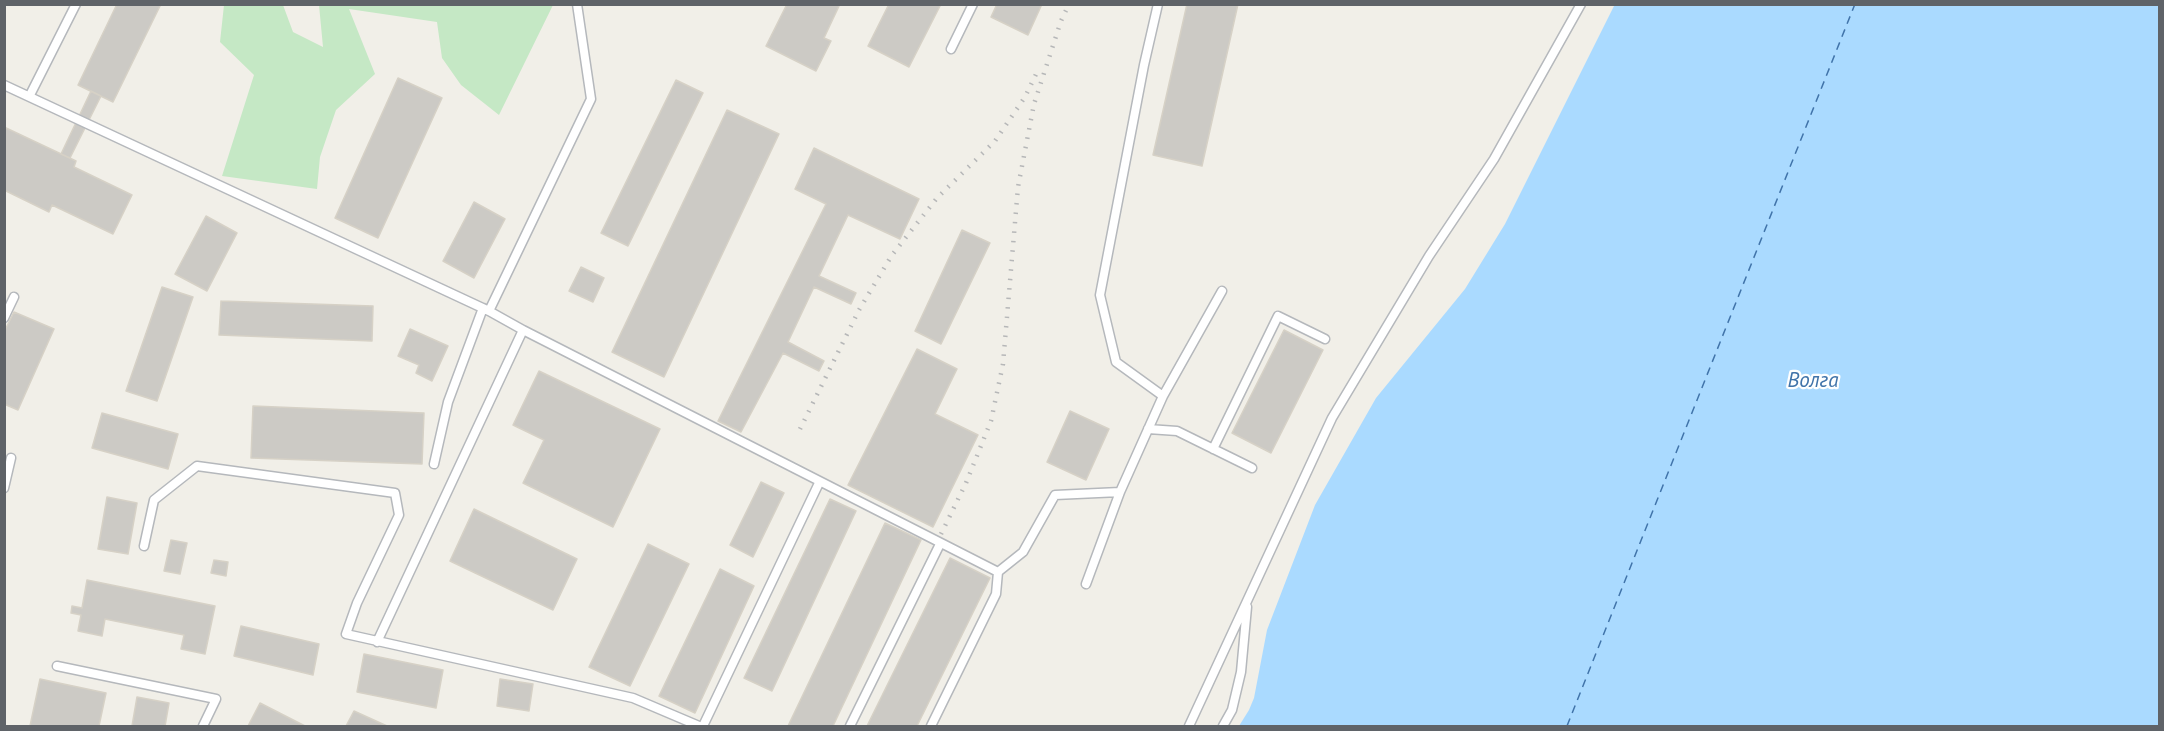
<!DOCTYPE html>
<meta charset="utf-8">
<style>
body{margin:0}
#map{position:relative;width:2164px;height:731px;overflow:hidden;background:#f1efe8;font-family:"PT Sans",sans-serif}
canvas{display:block}
.frame{position:absolute;inset:0;border:6px solid #5f6368;pointer-events:none}
</style>
<div id="map">
<canvas width="2164" height="731"></canvas>
<div class="frame"></div>
</div>
<script>
const c = document.querySelector('canvas').getContext('2d');
c.lineJoin = 'round';
function fill(path, color) {
  c.fillStyle = color;
  c.fill(path, 'evenodd');
}
function toPath(rows) {
  const path = new Path2D();
  for (const r of rows) {
    path.moveTo(r[0], r[1]);
    for (let i = 2; i < r.length; i += 2) path.lineTo(r[i], r[i + 1]);
  }
  return path;
}
function stroke(path, color, width, dash) {
  c.strokeStyle = color;
  c.lineWidth = width;
  c.lineCap = dash ? 'butt' : 'round';
  c.setLineDash(dash || []);
  c.stroke(path);
}
function label(font, color, halo, rows, align = 'center') {
  c.font = font + ' "PT Sans",sans-serif';
  c.lineWidth = 4.5;
  c.setLineDash([]);
  c.textBaseline = 'middle';
  c.strokeStyle = halo;
  c.fillStyle = color;
  for (const [text, x, y, turn = 0] of rows) {
    c.save();
    c.translate(x, y);
    c.rotate((+turn || 0) * Math.PI / 180);
    c.textAlign = isNaN(turn) ? turn : align;
    if (halo) c.strokeText(text, 0, 0);
    c.fillText(text, 0, 0);
    c.restore();
  }
}
const green = toPath([
 [224,5,283,5,293,32,323,47,319,5,553,5,499,115,461,85,442,58,437,22,349,9,375,74,336,110,320,157,317,189,222,176,254,75,220,42]
]);
const water = toPath([
 [1615,4,2159,5,2159,726,1239,726,1249,710,1254,698,1267,630,1315,505,1376,398,1465,289,1505,224]
]);
const ferry = toPath([
 [1567,726,1855,4]
]);
const building = toPath([
 [117,4,161,4,113,102,78,85,117,4],
 [787,4,840,4,824,38,831,41,816,71,766,46,787,4],
 [889,4,941,4,909,67,868,46,889,4],
 [997,4,1042,4,1028,35,991,17,997,4],
 [1187,4,1238,4,1202,166,1153,155,1187,4],
 [398,78,442,98,378,238,335,218,398,78],
 [676,80,703,93,628,246,601,233,676,80],
 [91,91,101,96,70,158,61,154,91,91],
 [727,110,779,134,664,377,612,352,727,110],
 [4,127,76,161,74,167,132,195,113,234,52,205,49,212,4,190,4,127],
 [814,148,919,199,900,239,848,215,819,276,856,293,851,304,814,287,788,342,824,361,819,371,783,353,741,432,718,421,826,204,795,189,814,148],
 [474,202,505,219,474,278,443,261,474,202],
 [206,216,237,233,207,291,175,274,206,216],
 [962,230,990,243,941,344,915,331,962,230],
 [581,267,604,278,593,302,569,291,581,267],
 [162,287,193,297,157,401,126,391,162,287],
 [221,301,373,306,372,341,219,335,221,301],
 [14,312,54,329,18,410,4,404,4,332,14,312],
 [410,329,448,346,432,381,416,373,419,365,398,356,410,329],
 [1284,330,1323,350,1271,453,1232,433,1284,330],
 [917,349,957,369,935,414,978,435,933,527,848,485,917,349],
 [539,371,660,429,613,527,523,483,544,440,513,425,539,371],
 [253,406,424,413,422,464,251,458,253,406],
 [1070,411,1109,429,1086,480,1047,462,1070,411],
 [102,413,178,434,168,469,92,448,102,413],
 [761,482,784,493,753,557,730,545,761,482],
 [107,497,137,503,128,554,98,549,107,497],
 [830,499,856,511,772,691,744,678,830,499],
 [474,509,577,559,553,610,450,561,474,509],
 [885,523,921,540,833,726,788,726,885,523],
 [171,540,187,543,180,574,164,571,171,540],
 [648,544,689,564,630,686,589,667,648,544],
 [950,558,990,578,917,726,867,726,950,558],
 [214,560,228,562,226,576,211,573,214,560],
 [720,569,754,586,695,713,659,696,720,569],
 [87,580,215,606,205,654,181,649,184,635,105,619,102,636,78,631,81,615,71,613,72,606,82,608,87,580],
 [241,626,319,644,313,675,234,656,241,626],
 [364,654,443,670,436,708,357,692,364,654],
 [40,679,106,693,99,726,30,726,40,679],
 [500,679,533,684,529,711,497,706,500,679],
 [137,697,169,703,165,726,132,726,137,697],
 [260,703,305,726,248,726,260,703],
 [354,711,387,726,346,726,354,711]
]);
const service = toPath([
 [951,49,973,4],
 [4,85,489,311],
 [30,95,76,4],
 [4,318,14,297],
 [523,330,998,572,1023,552,1055,495,1120,492,1163,396,1116,362,1100,295,1144,65,1158,4],
 [1163,396,1222,291],
 [1148,429,1177,431,1252,468],
 [1213,449,1278,316,1325,339],
 [434,464,448,402,483,308],
 [4,488,11,458],
 [144,546,154,500,197,466,395,493,399,515,357,603,346,634,633,698,699,726],
 [1086,584,1120,492],
 [377,642,523,330,489,311,591,99,577,4],
 [57,666,216,699,203,726],
 [703,726,819,483],
 [850,726,940,544],
 [931,726,996,594,998,572],
 [1189,726,1332,418,1429,256,1494,159,1581,4],
 [1223,726,1232,710,1241,672,1247,607]
]);
const rail = toPath([
 [800,429,859,310,892,255,937,198,995,141,1025,97,1039,68],
 [941,534,966,483,991,421,1003,364,1018,187,1034,104,1061,21,1069,4]
]);
const waterNames = [
 ["Волга",1813,381]
];
fill(green, '#c5e8c5');
fill(water, '#aadaff');
stroke(ferry, '#4174aa', 1.5, [8, 6]);
fill(building, '#cccac5');
stroke(building, '#d6d1c6', 1.5);
stroke(service, '#b5b8bc', 11);
stroke(service, '#fff', 8);
stroke(rail, '#b6b7b8', 4.5, [1.5, 8]);
label('italic 21px', '#4174aa', '#fff', waterNames);
</script>
